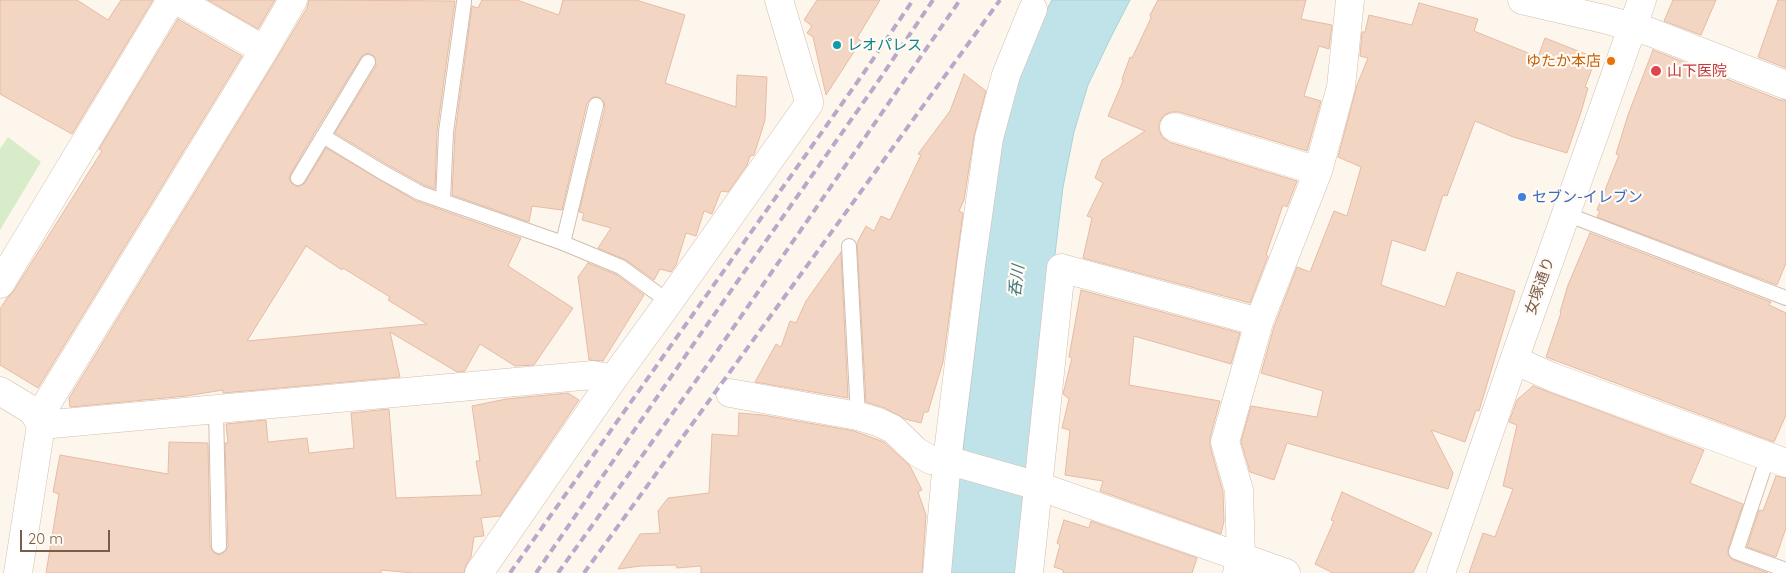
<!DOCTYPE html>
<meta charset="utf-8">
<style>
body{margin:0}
#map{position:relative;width:1786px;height:573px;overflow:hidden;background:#fdf6ec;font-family:Quicksand,sans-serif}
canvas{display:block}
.scale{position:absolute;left:20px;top:530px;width:90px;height:22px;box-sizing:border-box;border:2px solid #7a5c4d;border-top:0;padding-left:6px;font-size:15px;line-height:18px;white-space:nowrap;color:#7a5c4d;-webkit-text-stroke:4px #fffaf3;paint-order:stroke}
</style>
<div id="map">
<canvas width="1786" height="573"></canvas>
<div class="scale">20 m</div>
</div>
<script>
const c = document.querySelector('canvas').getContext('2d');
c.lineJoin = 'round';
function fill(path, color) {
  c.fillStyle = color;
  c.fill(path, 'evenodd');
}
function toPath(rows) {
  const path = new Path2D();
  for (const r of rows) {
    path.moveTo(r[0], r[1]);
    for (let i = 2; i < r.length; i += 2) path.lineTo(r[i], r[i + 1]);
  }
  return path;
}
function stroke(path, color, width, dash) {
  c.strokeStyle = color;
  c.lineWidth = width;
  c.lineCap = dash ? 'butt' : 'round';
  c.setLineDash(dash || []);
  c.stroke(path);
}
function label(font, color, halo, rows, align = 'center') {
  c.font = font + ' Quicksand,"Noto Sans JP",sans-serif';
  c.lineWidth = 4.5;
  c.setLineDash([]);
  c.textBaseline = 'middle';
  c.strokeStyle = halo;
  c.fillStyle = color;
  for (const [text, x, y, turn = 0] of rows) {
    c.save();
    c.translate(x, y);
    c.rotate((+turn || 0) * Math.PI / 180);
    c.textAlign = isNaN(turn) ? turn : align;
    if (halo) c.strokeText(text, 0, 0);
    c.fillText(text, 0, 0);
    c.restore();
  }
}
const green = toPath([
 [8,137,41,162,0,230,0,149]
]);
const water = toPath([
 [1052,0,1130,0,1111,37,1088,85,1074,132,1063,187,1017,573,948,573,999,150,1029,43,1052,0]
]);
const building = toPath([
 [0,0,77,0,108,20,121,0,153,0,72,134,0,94,0,0],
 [208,0,275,0,258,29,208,0],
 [309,0,455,1,437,131,435,189,424,185,386,164,335,133,376,66,375,57,369,53,364,54,361,57,315,132,291,173,289,178,291,183,298,187,305,183,326,148,416,201,521,238,508,266,573,308,534,365,515,366,480,344,465,371,457,372,390,332,400,377,223,393,223,390,186,396,70,407,69,398,277,58,307,8,309,0],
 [306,246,342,270,343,268,390,297,388,300,427,324,247,341,306,246],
 [482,0,517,0,559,15,563,0,636,0,685,15,665,83,736,107,737,75,767,77,765,120,754,155,750,156,747,165,728,192,721,191,712,214,704,211,696,236,686,233,676,265,671,272,660,269,654,280,626,260,598,248,611,228,582,220,584,213,579,212,605,107,604,102,598,97,593,97,587,103,562,210,532,206,529,222,452,195,455,133,472,6,478,8,482,0],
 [817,0,880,0,857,38,861,41,826,95,813,37,807,33,812,26,804,20,817,0],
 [1158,0,1306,0,1301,19,1332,25,1329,49,1319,46,1304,96,1321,101,1307,151,1179,112,1171,112,1164,115,1159,123,1159,130,1162,137,1169,142,1297,181,1287,207,1283,205,1266,255,1268,256,1250,303,1083,258,1092,218,1087,216,1103,183,1095,178,1102,160,1145,131,1108,116,1123,81,1122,79,1130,57,1132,58,1151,18,1150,15,1158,0],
 [1673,0,1716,0,1701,35,1664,21,1673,0],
 [1778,0,1786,0,1786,68,1758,57,1778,0],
 [1419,3,1478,19,1474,31,1538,57,1545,38,1596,58,1585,87,1588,88,1581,112,1567,153,1513,137,1475,121,1447,196,1443,195,1425,251,1392,240,1381,285,1445,307,1457,272,1515,291,1479,411,1476,410,1465,442,1431,430,1453,473,1448,489,1287,443,1274,480,1250,472,1241,442,1251,406,1317,417,1323,391,1261,373,1274,327,1297,267,1310,272,1334,211,1347,216,1361,167,1338,157,1357,85,1368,58,1360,56,1362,32,1365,32,1369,15,1412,25,1419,3],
 [178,19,242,56,38,388,0,365,0,309,7,298,13,292,102,151,99,149,178,19],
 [1653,50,1780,100,1786,100,1786,263,1777,285,1597,217,1600,211,1597,210,1619,155,1616,154,1628,115,1653,50],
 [964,74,986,91,974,136,964,200,959,211,963,213,943,362,928,412,924,412,921,423,905,419,885,408,866,402,857,243,866,226,874,231,881,216,890,220,921,155,918,154,950,111,964,74],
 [1590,233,1771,302,1769,305,1786,313,1786,415,1774,442,1546,357,1561,313,1560,312,1568,285,1590,233],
 [841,252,848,398,755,382,776,344,781,347,790,321,796,323,806,301,841,252],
 [588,263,617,275,644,295,603,361,589,360,578,277,588,263],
 [1081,290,1240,333,1231,364,1134,336,1129,385,1220,401,1210,438,1210,446,1223,492,1224,521,1221,534,1100,491,1103,481,1065,475,1070,430,1062,428,1069,399,1063,394,1072,358,1069,357,1081,290],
 [1533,386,1704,450,1690,483,1743,504,1728,549,1728,554,1733,560,1768,573,1469,573,1483,533,1495,537,1513,489,1503,486,1517,425,1509,422,1517,400,1533,386],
 [568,393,579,400,500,516,481,518,484,536,474,537,471,557,466,565,464,573,413,573,381,570,381,573,46,573,59,494,53,492,60,455,168,474,169,442,208,443,210,546,214,553,220,555,226,551,228,546,225,443,228,443,226,424,266,420,268,442,307,438,309,453,354,448,351,413,389,409,396,498,482,495,476,461,480,461,472,406,506,399,568,393],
 [739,413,763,415,854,431,884,442,910,466,922,490,918,492,926,515,922,573,701,573,701,566,677,568,676,565,641,566,618,569,640,534,660,533,658,511,668,498,709,493,712,434,738,436,739,413],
 [1776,476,1786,478,1786,528,1776,557,1747,547,1759,510,1763,511,1776,476],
 [1342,492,1432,533,1413,573,1333,573,1315,564,1334,521,1331,520,1342,492],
 [1064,520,1089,528,1091,521,1197,558,1192,573,1063,573,1063,570,1054,567,1060,545,1057,543,1064,520]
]);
const lane = toPath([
 [596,105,563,243,621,267,669,302],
 [323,136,382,172,420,193,563,243],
 [298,178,368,62],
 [443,201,446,132,464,2],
 [1566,214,1786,298],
 [849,246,858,416],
 [216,410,219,546],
 [1768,456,1736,552,1786,570]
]);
const street = toPath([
 [177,0,264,50],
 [1522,0,1604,19,1650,32,1786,85],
 [1174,127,1318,171],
 [0,284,171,0],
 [1514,360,1552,377,1786,463],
 [0,391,33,411,41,425],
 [730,393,858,416,878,422,893,429,917,452,931,460,957,463,1038,486,1286,573],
 [41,425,593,375,613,379],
 [18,573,41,425,46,405,264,50,293,0],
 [479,573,613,379,669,302,809,104,809,101,779,0],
 [937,573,947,461,971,265,989,138,1006,75,1033,9],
 [1029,573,1061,268,1259,322],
 [1237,573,1241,558,1239,490,1225,442,1259,322,1318,171,1341,87,1350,0],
 [1441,573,1514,360,1642,0]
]);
const rail = toPath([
 [510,573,863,74,913,0],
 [536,573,695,342,877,83,933,0],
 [558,573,713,357,960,0],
 [584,573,1000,0]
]);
const markers = [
 [837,45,5,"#0f9aa8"],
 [1611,61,5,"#e8710a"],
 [1656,71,6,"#e0444e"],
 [1522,197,5,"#3f7fe0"]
];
const cultureNames = [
 ["レオパレス",847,45]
];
const foodNames = [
 ["ゆたか本店",1601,61]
];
const healthNames = [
 ["山下医院",1667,71]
];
const shopNames = [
 ["セブン-イレブン",1532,197]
];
const streetNames = [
 ["女塚通り",1540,286,-71]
];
const waterNames = [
 ["呑川",1017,281,-83]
];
fill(green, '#d8ecc9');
fill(water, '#bfe3e8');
stroke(water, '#a5d3da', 1);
fill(building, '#f3d5c3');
stroke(building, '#e6bba3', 1);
stroke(lane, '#d1beb0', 16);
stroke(street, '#d1beb0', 29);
stroke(lane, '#fff', 14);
stroke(street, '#fff', 28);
stroke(rail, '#b9a8c9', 4, [8, 5]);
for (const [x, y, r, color] of markers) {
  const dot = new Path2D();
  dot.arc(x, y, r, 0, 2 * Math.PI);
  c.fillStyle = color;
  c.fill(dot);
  stroke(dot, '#fffaf3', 2);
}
label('15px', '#0d838f', '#fffaf3', cultureNames, 'left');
label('15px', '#c56008', '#fffaf3', foodNames, 'right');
label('15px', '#be3a42', '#fffaf3', healthNames, 'left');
label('15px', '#366cbe', '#fffaf3', shopNames, 'left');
label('15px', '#7a5c4d', '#fffaf3', streetNames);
label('italic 16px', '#437c86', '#fffaf3', waterNames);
</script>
